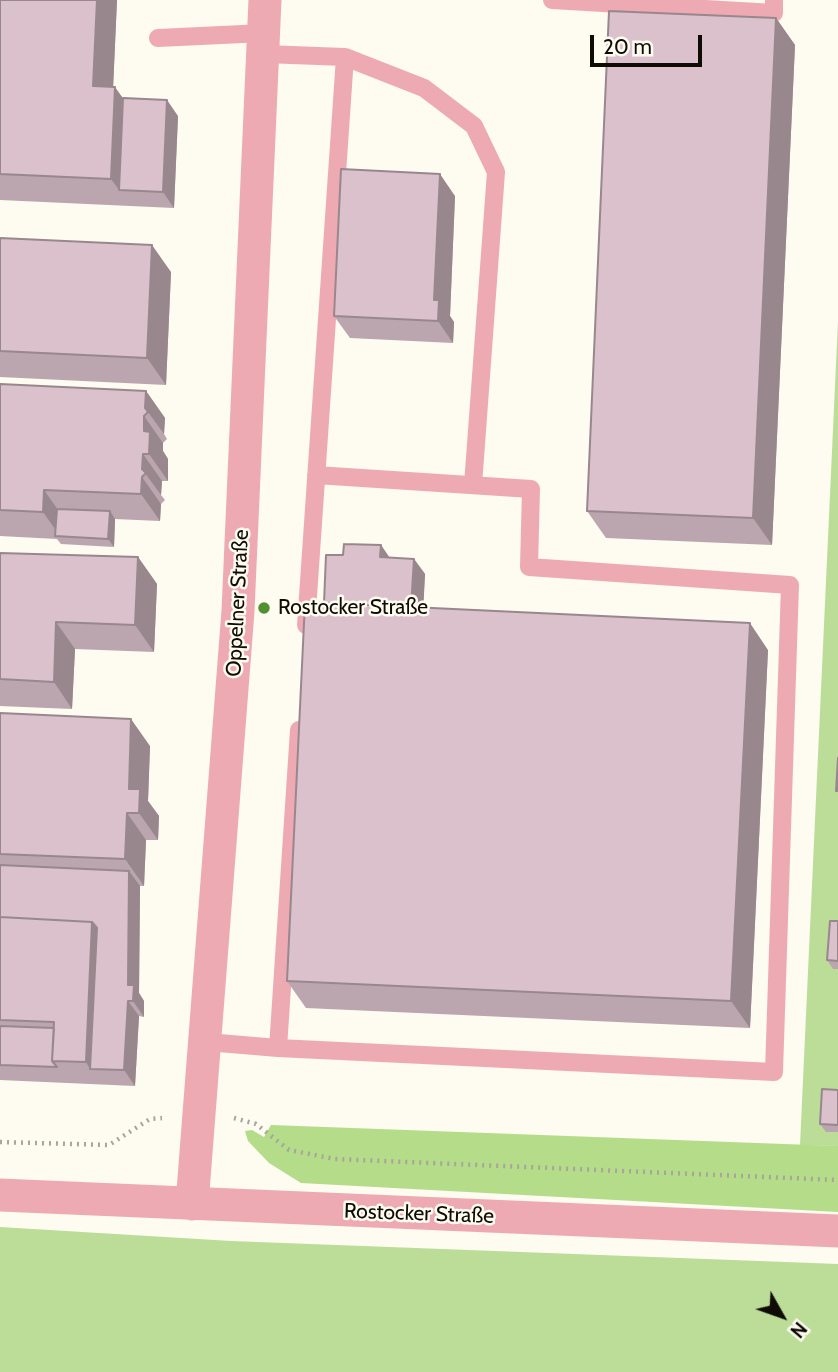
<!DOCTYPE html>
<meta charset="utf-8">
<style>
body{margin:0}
#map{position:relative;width:838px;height:1372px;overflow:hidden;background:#fefbf1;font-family:Cabin,sans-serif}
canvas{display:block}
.north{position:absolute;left:747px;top:1281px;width:70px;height:70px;-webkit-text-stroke:5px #fefbf1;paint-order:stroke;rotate:130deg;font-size:19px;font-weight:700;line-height:28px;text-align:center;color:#0f0c05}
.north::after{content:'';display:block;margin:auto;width:24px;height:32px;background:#0f0c05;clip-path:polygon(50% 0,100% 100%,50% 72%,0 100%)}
.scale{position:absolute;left:590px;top:35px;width:112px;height:32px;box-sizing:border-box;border:4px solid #0f0c05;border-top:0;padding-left:9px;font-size:21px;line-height:24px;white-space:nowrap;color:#0f0c05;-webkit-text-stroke:5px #fefbf1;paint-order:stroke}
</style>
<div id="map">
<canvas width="838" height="1372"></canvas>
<div class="north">N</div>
<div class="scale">20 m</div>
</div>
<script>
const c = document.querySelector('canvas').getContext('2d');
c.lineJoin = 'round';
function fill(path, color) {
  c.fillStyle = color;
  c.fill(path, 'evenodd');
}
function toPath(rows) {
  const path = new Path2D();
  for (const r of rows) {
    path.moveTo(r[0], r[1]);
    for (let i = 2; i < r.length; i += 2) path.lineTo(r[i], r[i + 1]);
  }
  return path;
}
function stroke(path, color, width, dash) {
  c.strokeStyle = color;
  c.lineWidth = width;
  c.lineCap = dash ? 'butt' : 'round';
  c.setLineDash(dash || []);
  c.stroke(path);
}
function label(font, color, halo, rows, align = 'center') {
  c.font = font + ' Cabin,sans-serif';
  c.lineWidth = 5;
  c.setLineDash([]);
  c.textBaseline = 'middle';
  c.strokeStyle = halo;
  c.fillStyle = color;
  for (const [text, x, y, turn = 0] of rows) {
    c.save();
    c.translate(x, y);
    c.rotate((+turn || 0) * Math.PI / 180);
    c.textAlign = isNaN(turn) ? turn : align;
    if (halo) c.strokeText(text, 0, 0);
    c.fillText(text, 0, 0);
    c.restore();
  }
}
const green = toPath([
 [838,321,838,1146,800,1145],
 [0,1227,231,1241,838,1264,838,1372,0,1372]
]);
const forest = toPath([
 [271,1125,838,1146,838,1212,301,1183,269,1163,248,1141,245,1131,252,1130,264,1137]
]);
const path = toPath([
 [234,1118,256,1124,289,1150,335,1159,838,1180],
 [0,1142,109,1145,150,1119,162,1118]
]);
const lane = toPath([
 [552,0,774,13,774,0],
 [158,38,264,33],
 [264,54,345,57,306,625],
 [345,57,424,88,474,126,496,172,473,485],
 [207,1042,278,1048,299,730],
 [278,1048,774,1072,790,585,529,567,531,489,316,475]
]);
const street = toPath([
 [0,1195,838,1231],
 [192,1204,238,611,265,0]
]);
const wall = toPath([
 [0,0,117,0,113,87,123,98,178,116,174,208,0,200],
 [776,18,795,45,772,545,606,538,587,511],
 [455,196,450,316,454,322,453,343,350,338,334,316],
 [0,238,171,272,166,385,0,377],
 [0,384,146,391,165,418,164,434,167,439,163,443,163,451,168,459,168,481,162,481,161,495,165,500,161,504,160,521,115,519,114,547,61,544,57,539,0,536],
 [381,545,389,558,414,559,425,574,423,608,768,650,750,1028,306,1008,287,981,323,603,343,555],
 [0,553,138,557,157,584,154,652,75,649,72,709,0,706],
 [0,713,150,746,148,801,159,816,158,840,146,840,144,886,140,886,139,993,144,1001,144,1017,139,1016,135,1086,0,1080],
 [838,921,838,969,833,969,827,960],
 [838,1090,838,1132,826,1132,820,1124]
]);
const shadedWall = toPath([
 [97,0,117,0,112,113,93,86],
 [776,18,795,45,772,545,753,518],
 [115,87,134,114,119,190,111,179],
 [167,100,178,116,174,208,163,192],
 [440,174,455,196,450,316,454,322,453,343,438,321,434,300],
 [152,245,171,272,166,385,147,358],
 [146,391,165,418,164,434,145,408],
 [144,416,163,443,163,451,168,459,168,481,149,454,144,431],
 [143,454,162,481,161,495,142,469],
 [142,477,161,504,160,521,141,494],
 [44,490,63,517,60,536,43,512],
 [110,511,115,519,114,547,108,539],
 [381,545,392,561,380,557],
 [138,557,157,584,154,652,135,625],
 [414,559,425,574,422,634,411,618],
 [56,622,75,649,72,709,54,682],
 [750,623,768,650,750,1028,731,1001],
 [131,719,150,746,148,801,159,816,158,840,139,813,129,789],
 [127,813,146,840,144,886,125,859],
 [129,871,140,886,139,993,144,1001,144,1017,133,1001,128,985],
 [92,922,108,944,90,1069,86,1062],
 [128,1001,139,1016,135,1086,124,1070]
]);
const building = toPath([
 [0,0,97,0,93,86,115,87,111,179,0,174,0,0],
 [609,11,776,18,753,518,587,511,609,11],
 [123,98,167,100,163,192,119,190,123,98],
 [341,169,440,174,434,300,439,300,438,321,334,316,341,169],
 [0,238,152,245,147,358,0,351,0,238],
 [0,384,146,391,145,408,148,412,144,416,144,431,150,432,149,454,143,454,142,469,146,473,142,477,141,494,44,490,43,512,0,510,0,384],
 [57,509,110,511,108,539,55,536,57,509],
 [344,544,381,545,380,557,414,559,411,607,324,603,326,555,343,555,344,544],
 [0,553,138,557,135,625,56,622,54,682,0,679,0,553],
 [305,602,750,623,731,1001,287,981,305,602],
 [0,713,131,719,129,789,140,789,139,813,127,813,125,859,0,854,0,713],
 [838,758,838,791,836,791,838,758],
 [0,865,129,871,128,985,134,985,133,1001,128,1001,124,1070,90,1069,97,928,92,922,0,917,0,865],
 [0,917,92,922,86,1062,52,1061,54,1022,0,1020,0,917],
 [830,921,838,921,838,961,827,960,830,921],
 [0,1026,54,1028,52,1061,57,1067,0,1065,0,1026],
 [822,1089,838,1090,838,1125,820,1124,822,1089]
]);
const markers = [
 [264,608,7,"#519031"]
];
const streetNames = [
 ["Oppelner Straße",238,603,-87],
 ["Rostocker Straße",419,1214,2]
];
const poiNames = [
 ["Rostocker Straße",278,608]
];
fill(green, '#bbdd98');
fill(forest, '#b4dc89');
stroke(path, '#a8a59c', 4.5, [2, 5]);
stroke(lane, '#eeaab2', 18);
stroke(street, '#eeaab2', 33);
fill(wall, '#bba6af');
fill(shadedWall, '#99878e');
fill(building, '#dac1cb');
stroke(building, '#99878e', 2);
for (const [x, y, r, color] of markers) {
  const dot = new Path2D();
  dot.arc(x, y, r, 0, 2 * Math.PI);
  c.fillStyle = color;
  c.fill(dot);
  stroke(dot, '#fefbf1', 2.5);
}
label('21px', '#0f0c05', '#fefbf1', streetNames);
label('21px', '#0f0c05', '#fefbf1', poiNames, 'left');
</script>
